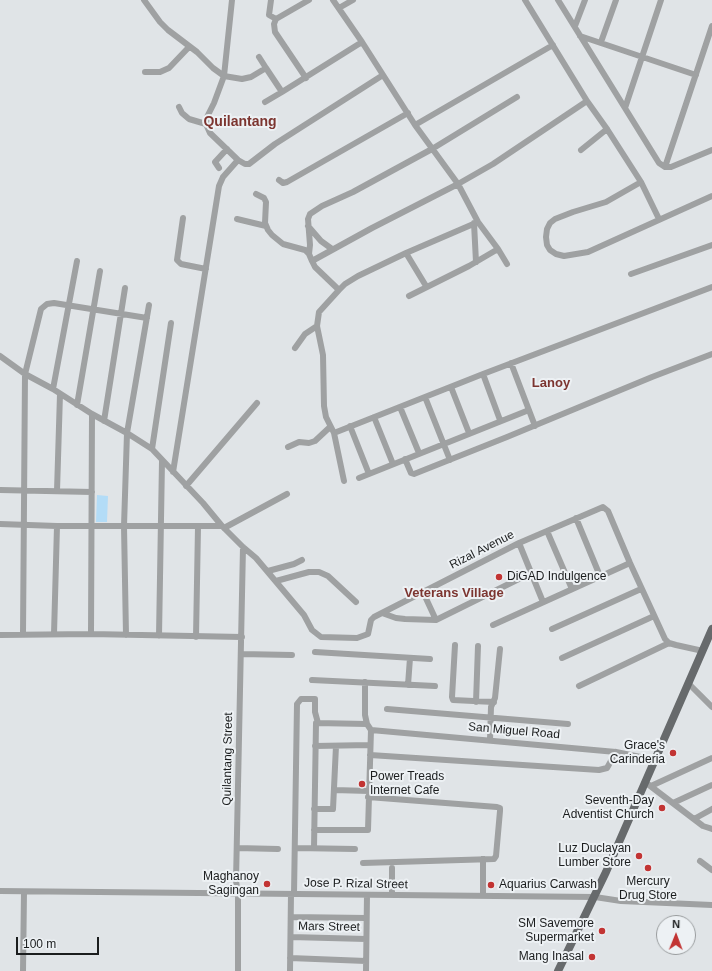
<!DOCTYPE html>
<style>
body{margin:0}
#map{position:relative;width:712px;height:971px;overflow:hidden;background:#e0e4e7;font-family:Helvetica,sans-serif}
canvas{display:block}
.north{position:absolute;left:656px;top:915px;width:40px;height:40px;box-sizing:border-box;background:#edf1f4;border:1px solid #999c9e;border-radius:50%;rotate:1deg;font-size:11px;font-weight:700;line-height:16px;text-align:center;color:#1b1d1e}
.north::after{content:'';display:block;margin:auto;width:14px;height:18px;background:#c23433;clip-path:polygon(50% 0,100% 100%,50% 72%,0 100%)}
.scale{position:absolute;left:16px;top:937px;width:83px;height:18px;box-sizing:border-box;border:2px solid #1b1d1e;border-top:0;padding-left:5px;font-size:12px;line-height:14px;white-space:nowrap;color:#1b1d1e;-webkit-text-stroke:3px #edf1f4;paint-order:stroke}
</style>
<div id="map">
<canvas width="712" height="971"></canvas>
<div class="north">N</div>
<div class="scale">100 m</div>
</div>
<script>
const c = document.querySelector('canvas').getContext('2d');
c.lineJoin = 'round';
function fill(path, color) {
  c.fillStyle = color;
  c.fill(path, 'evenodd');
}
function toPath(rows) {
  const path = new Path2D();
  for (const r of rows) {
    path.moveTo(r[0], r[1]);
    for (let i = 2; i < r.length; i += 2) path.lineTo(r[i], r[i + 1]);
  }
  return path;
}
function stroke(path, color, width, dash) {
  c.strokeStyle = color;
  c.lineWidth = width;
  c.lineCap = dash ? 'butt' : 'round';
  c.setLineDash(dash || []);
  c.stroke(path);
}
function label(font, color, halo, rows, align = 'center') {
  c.font = font + ' Helvetica,sans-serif';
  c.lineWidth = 4;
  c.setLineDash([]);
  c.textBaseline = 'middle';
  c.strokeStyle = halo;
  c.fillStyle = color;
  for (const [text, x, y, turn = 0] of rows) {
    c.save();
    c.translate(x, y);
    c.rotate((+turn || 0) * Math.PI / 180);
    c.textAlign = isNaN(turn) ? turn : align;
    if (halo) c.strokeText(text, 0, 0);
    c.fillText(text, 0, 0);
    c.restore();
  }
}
const green = toPath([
 [97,495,108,496,107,522,96,522]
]);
const minor = toPath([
 [144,0,160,22,168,30,197,52,213,68,224,76,214,103,207,117,206,124,210,133,238,160,245,164,249,164,275,144,383,75],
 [232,0,224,76,242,79,251,77,266,68,282,92,362,42],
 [271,0,269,15,276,19],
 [333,0,362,42,415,125,458,184,478,222,498,249,507,264],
 [525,0,587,101,607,129,641,182,659,219],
 [558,0,659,163,665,167,671,167,712,150],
 [339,8,353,0],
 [575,26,585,0],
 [580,36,696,75],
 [601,42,616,0],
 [259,57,266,68],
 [145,72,160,72,169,68,189,47],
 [306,78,275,32,274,24,276,19,309,0],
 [265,102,282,92],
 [179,107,182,113,189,119,206,124],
 [625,108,661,0],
 [415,125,553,45],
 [581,150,607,129],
 [665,167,712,26],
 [219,168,215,162,227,149],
 [279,180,283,183,287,182,408,113],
 [641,182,606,202,573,212,555,219,550,223,547,229,546,237,547,245,550,250,556,254,564,256,588,252,712,196],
 [256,194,264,198,266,202,265,223,268,230,272,235,283,244,305,250,309,254],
 [183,218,177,260,181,264,206,269],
 [237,219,266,226],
 [474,223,476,262],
 [308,226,321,241,332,249],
 [406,253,426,286],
 [312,261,372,228,458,184,493,164,587,101],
 [631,274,712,245],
 [339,290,345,284,358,276,406,253,478,222],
 [409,296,469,266,498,249],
 [295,348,305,334,317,326],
 [0,356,25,374,53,389,92,414,127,433,152,449,203,503,222,526,243,547,256,558,304,615,312,630,321,637,357,638,368,634,371,620,374,617,519,543,603,507,608,511,630,563,665,639,669,643,676,645,703,651],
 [511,363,535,426],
 [483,374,500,420],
 [451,387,469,433],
 [53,389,77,261],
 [425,397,450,460],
 [77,405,100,271],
 [400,407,419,453],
 [374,417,393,464],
 [104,421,125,288],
 [350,426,369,474],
 [334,433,483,374,712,287],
 [288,447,299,442,309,443,315,441,330,427],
 [152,449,171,323],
 [405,459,411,473,414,474,507,437,652,377,712,354],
 [173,472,219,186,223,177,238,160],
 [359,478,529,410],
 [344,481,334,433,326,417,324,406,323,355,317,326,319,312,339,290,315,267,312,261,309,254,310,245,308,219,310,214,322,206,353,192,432,149,517,97],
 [186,486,257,403],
 [0,490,92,492],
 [57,491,60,394],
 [576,518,600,576],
 [0,524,57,526,222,526],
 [224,528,287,494],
 [547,531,572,589],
 [519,543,543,602],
 [268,571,294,564,302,560],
 [276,581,309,572,319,572,328,576,356,602],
 [423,592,436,620],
 [382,613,396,618,405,619,436,620,531,573],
 [493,625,630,563],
 [552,629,641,589],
 [23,634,25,374,41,309,47,304,54,303,147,318],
 [54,634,57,526],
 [91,634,92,414],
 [0,635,91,634,242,637],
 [126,635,124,526,127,433,149,305],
 [159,636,162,461],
 [196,637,198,527],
 [455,645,452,697,453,700,494,702],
 [315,652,430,659],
 [241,654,292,655],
 [562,658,654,616],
 [312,680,435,686],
 [688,683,712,707],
 [408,685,410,658],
 [579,686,669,643],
 [476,702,478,646],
 [387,709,568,724],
 [371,730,616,752,655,760],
 [490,740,491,707,495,698,500,649],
 [315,746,370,745],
 [370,755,599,770,607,768,616,752],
 [645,782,703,826,712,829],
 [651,786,712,758],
 [334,790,369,791],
 [673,803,712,785],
 [314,809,333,809,336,746],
 [694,819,712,809],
 [314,830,368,830,371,730,367,724,365,715,365,682],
 [237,848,278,849],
 [296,848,355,849],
 [314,848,316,723,367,724],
 [483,859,483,896],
 [700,861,712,870],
 [363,863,494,859,496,856,500,811,500,808,497,807,368,797],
 [392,868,392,895],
 [0,891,595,897,621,901,712,905],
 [294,894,297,704,301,699,315,699,315,712,318,723],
 [291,917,366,918],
 [291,937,366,939],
 [290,958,366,961],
 [23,971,24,892],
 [238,971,238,894,236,881,243,547],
 [290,971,291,894],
 [366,971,367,895]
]);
const major = toPath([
 [558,971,606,872,712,629]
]);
const markers = [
 [499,577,4,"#c23433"],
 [673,753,4,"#c23433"],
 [362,784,4,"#c23433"],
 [662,808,4,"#c23433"],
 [639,856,4,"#c23433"],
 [648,868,4,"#c23433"],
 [267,884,4,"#c23433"],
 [491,885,4,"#c23433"],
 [602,931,4,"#c23433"],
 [592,957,4,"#c23433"]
];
const streetNames = [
 ["Rizal Avenue",482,550,-27],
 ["San Miguel Road",514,731,5],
 ["Quilantang Street",228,759,-89],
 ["Jose P. Rizal Street",356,884,1],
 ["Mars Street",329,927,1]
];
const poiNames = [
 ["DiGAD Indulgence",507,577,"left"],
 ["Grace's",665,746],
 ["Carinderia",665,760],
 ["Power Treads",370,777,"left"],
 ["Internet Cafe",370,791,"left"],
 ["Seventh-Day",654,801],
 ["Adventist Church",654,815],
 ["Luz Duclayan",631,849],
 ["Lumber Store",631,863],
 ["Maghanoy",259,877],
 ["Sagingan",259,891],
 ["Mercury",648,882,"center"],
 ["Drug Store",648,896,"center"],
 ["Aquarius Carwash",499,885,"left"],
 ["SM Savemore",594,924],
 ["Supermarket",594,938],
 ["Mang Inasal",584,957]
];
const neighbourhoodNames = [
 ["Lanoy",551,383],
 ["Veterans Village",454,593]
];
const quarterNames = [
 ["Quilantang",240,122]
];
fill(green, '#b3dcf7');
stroke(minor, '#9fa1a2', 6);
stroke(major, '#676a6c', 8);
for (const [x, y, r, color] of markers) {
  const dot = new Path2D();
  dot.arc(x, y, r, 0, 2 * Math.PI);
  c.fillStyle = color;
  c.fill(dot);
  stroke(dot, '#edf1f4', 1.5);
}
label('12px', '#1b1d1e', '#edf1f4', streetNames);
label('12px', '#1b1d1e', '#edf1f4', poiNames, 'right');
label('bold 13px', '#7c3530', '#edf1f4', neighbourhoodNames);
label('bold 14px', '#7c3530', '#edf1f4', quarterNames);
</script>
